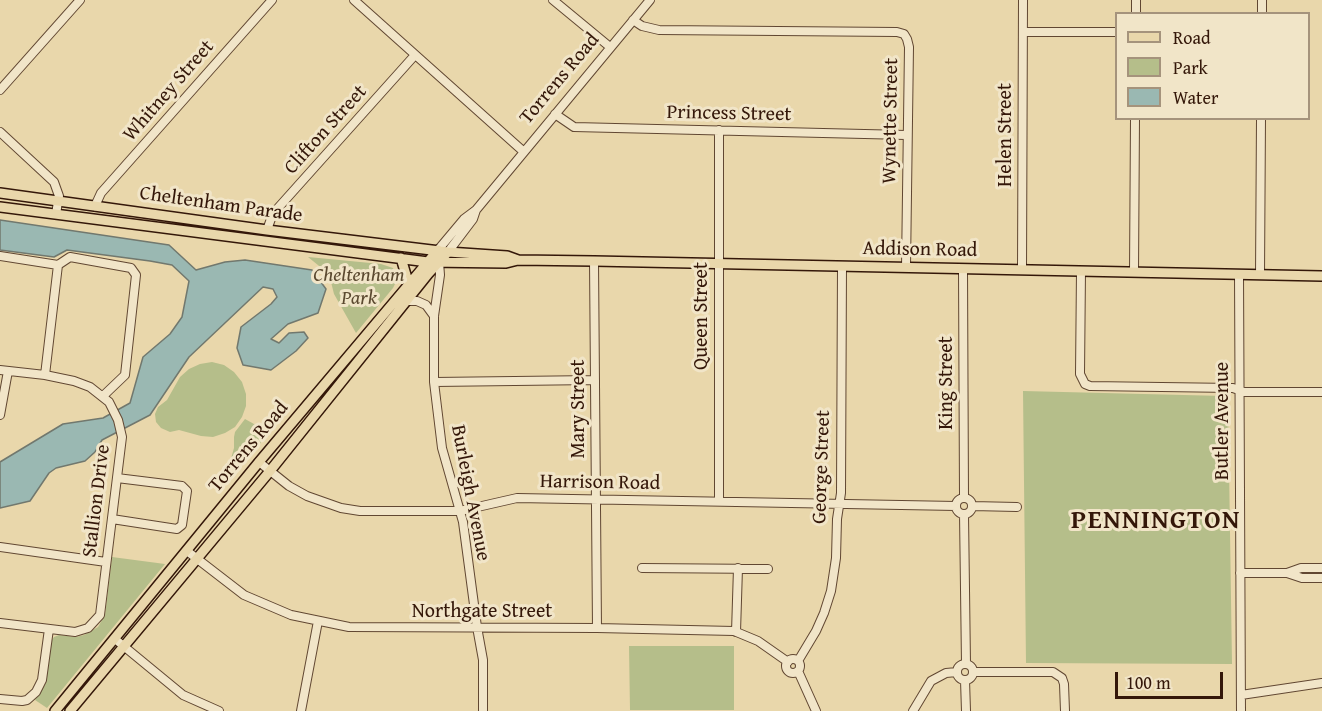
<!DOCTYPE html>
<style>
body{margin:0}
#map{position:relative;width:1322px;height:711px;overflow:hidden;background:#e9d7ab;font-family:"Gentium Book Plus",serif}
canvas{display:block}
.legend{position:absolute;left:1115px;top:12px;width:195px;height:108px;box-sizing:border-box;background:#f1e5c8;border:2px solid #a5937c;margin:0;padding:8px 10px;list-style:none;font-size:18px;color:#341709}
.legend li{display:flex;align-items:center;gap:12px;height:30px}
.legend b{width:30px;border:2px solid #a5937c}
.scale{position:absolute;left:1115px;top:672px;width:108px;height:27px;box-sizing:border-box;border:3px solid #341709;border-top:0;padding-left:8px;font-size:18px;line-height:21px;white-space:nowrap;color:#341709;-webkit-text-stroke:4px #f1e5c8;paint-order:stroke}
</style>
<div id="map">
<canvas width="1322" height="711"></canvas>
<ul class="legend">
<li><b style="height:8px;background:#e9d7ab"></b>Road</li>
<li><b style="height:16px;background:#b5be8a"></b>Park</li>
<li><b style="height:16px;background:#9ab8b2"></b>Water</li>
</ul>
<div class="scale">100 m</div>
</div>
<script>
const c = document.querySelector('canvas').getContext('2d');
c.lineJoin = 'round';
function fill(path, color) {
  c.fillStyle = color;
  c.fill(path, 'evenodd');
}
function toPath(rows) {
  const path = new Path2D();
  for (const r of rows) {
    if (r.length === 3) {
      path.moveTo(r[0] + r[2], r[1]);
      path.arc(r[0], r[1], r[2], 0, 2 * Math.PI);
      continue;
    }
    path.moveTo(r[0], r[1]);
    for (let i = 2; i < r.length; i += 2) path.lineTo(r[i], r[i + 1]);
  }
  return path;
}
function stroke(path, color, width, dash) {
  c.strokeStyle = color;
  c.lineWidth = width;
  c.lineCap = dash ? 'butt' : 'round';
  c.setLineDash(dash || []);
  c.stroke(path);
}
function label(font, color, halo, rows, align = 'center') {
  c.font = font + ' "Gentium Book Plus",serif';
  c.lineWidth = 6;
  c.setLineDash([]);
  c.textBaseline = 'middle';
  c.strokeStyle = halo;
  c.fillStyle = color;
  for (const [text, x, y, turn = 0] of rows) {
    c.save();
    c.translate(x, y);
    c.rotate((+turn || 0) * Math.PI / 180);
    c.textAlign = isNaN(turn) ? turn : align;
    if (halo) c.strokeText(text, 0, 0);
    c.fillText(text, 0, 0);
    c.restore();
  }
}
const green = toPath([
 [308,257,381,264,393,268,397,280,393,288,356,333,334,294,329,274],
 [212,362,224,365,234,372,242,382,246,394,246,406,242,417,235,427,225,433,213,437,201,436,179,430,170,432,161,428,156,422,155,414,158,407,167,400,180,377,189,369,200,364],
 [1023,391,1224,396,1228,400,1232,664,1026,663],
 [245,419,254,424,267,423,265,434,260,444,230,477,228,469,234,448,234,437,235,432],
 [112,557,165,564,47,708,35,700,46,683,51,641,54,637,59,635,76,637,84,635,98,627,105,615],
 [629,646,734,646,734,710,630,710]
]);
const water = toPath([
 [0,220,169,245,196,270,225,262,245,260,312,270,326,289,318,313,288,324,271,339,279,343,289,333,304,332,308,338,296,351,271,370,243,365,237,348,241,327,271,304,277,297,273,289,263,287,189,357,150,415,102,440,95,452,85,461,56,468,49,473,30,501,0,508,0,462,63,424,103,418,130,403,143,357,170,334,182,317,189,281,172,265,150,261,67,250,54,257,0,250,0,220]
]);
const minor = toPath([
 [354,0,524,152],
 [553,0,610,47],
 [1136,14,1136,0],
 [1262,14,1262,0],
 [633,20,642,26,659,30,897,32,904,34,907,39,909,47,906,267],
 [1023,32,1116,32],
 [0,90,80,0],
 [555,114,574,127,906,135],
 [719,130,719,501],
 [0,132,54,182,59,196,56,214],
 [95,206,101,193,272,0],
 [267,230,272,216,278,208,415,55],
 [438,250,464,219,476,210,650,0],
 [448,252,473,219,476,210],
 [0,256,58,265],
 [594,261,597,628],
 [439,262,440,275,434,316,434,382,442,448,463,522,477,627,483,660,483,711],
 [963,269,964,498],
 [1022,270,1023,0],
 [1081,271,1080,374,1085,384,1090,386,1233,388,1244,392,1322,392],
 [1134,272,1135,118],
 [1239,274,1241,711],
 [1260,275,1261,118],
 [406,301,417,301,426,305,434,316],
 [0,370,45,375,74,381,90,387,109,402,118,420,122,437,100,615,88,628,75,632,0,623],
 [45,375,58,265,70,257,131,268,136,275,125,375,103,396],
 [434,382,595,380],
 [0,415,8,371],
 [259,462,289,486,307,496,341,508,360,511,460,511,517,498,956,506],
 [964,506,8],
 [972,506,1017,507],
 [964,514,966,664],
 [112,519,177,529,182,525,187,491,182,486,117,478],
 [0,547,106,562],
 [187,551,244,595,291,615,349,627,597,628,734,631,758,641,788,662],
 [642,568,768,569],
 [1240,573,1287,573,1301,568,1322,568],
 [1287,573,1302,578,1322,578],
 [736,632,738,568],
 [115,639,183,695,219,711],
 [793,666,7],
 [798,661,816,631,824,613,831,591,836,558,837,519,841,493,842,266],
 [965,672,8],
 [798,671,816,711],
 [973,672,1053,672,1062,678,1064,684,1065,711],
 [965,680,966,711],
 [1241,695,1322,683],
 [0,699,22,701,27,700,36,692,42,680,49,629],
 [301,711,318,621],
 [913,711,931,681,946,673,957,672]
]);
const major = toPath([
 [0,193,267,230,448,252,507,256,518,260],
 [0,207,428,262,506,263,518,260,594,261,1322,276],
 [401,258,409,285],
 [55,711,259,462,438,250],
 [70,711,270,471,428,274,448,252]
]);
const streetNames = [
 ["Torrens Road",560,79,-50],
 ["Whitney Street",169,91,-49],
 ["Princess Street",729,114,1],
 ["Wynette Street",891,121,-89],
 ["Clifton Street",326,130,-48],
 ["Helen Street",1006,135,-90],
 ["Cheltenham Parade",221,205,8],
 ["Addison Road",920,250,1],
 ["Queen Street",702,316,-90],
 ["King Street",947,383,-90],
 ["Mary Street",579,409,-90],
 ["Butler Avenue",1223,421,-90],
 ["Torrens Road",249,447,-50],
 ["George Street",822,467,-88],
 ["Harrison Road",600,483,1],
 ["Burleigh Avenue",470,493,79],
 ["Stallion Drive",97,501,-83],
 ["Northgate Street",482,612]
];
const parkNames = [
 ["Cheltenham",359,276],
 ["Park",359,299]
];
const districtNames = [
 ["PENNINGTON",1156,521]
];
fill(green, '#b5be8a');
fill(water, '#9ab8b2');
stroke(water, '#71786e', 1.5);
stroke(minor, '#614732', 10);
stroke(major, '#341709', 12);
stroke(minor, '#f1e5c8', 8);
stroke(major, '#e9d7ab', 9);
label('20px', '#341709', '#f1e5c8', streetNames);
label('italic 20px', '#5b4930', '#f1e5c8', parkNames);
c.letterSpacing = '1.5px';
label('bold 26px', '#341709', '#f1e5c8', districtNames);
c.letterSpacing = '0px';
</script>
